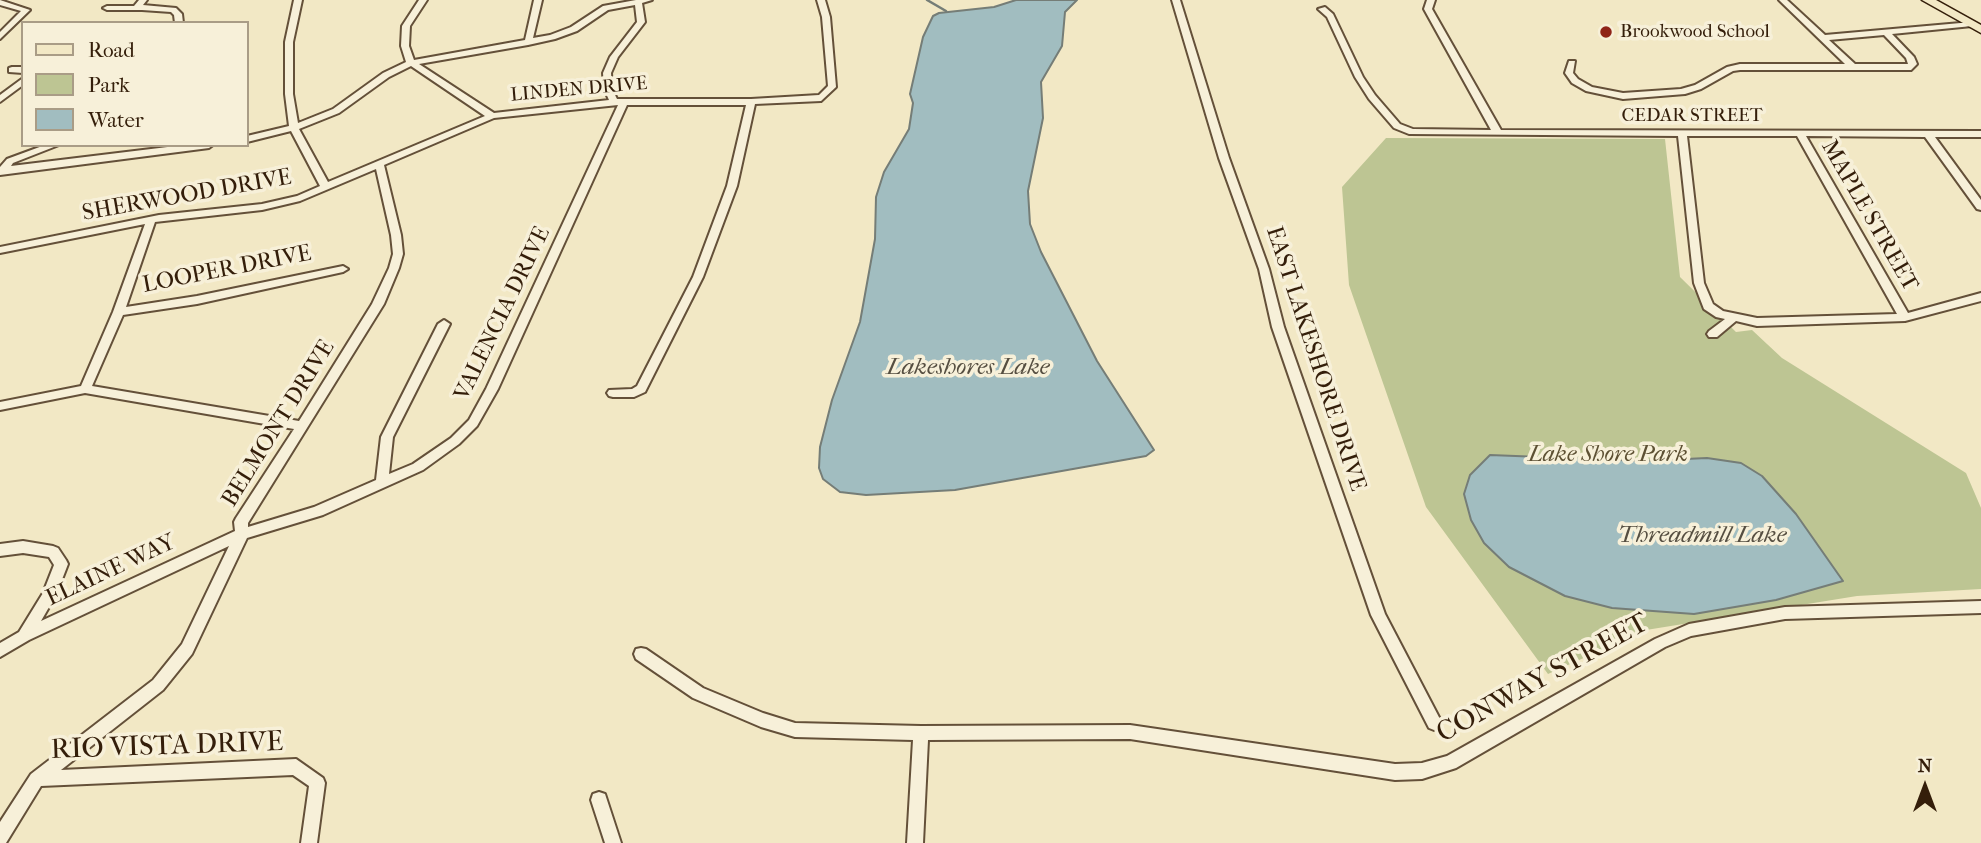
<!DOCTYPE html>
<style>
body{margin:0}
#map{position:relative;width:1981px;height:843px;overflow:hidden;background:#f2e8c5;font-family:"IM FELL French Canon",serif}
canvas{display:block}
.legend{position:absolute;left:21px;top:21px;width:228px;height:126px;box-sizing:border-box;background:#f7f0d9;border:2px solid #a99c86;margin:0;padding:9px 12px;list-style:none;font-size:21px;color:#341e0a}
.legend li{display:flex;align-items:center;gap:14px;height:35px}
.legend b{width:35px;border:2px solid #a99c86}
.north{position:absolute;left:1890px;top:752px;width:70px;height:70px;-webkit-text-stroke:5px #f7f0d9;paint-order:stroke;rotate:0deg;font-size:19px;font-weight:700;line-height:28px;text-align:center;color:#341e0a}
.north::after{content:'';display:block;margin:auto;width:24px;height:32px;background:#341e0a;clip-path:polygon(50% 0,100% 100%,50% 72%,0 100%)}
</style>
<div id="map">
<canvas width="1981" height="843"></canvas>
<ul class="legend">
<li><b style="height:9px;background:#f2e8c5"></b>Road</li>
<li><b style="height:19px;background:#bdc593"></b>Park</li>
<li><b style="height:19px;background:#a1bdc0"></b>Water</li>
</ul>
<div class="north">N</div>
</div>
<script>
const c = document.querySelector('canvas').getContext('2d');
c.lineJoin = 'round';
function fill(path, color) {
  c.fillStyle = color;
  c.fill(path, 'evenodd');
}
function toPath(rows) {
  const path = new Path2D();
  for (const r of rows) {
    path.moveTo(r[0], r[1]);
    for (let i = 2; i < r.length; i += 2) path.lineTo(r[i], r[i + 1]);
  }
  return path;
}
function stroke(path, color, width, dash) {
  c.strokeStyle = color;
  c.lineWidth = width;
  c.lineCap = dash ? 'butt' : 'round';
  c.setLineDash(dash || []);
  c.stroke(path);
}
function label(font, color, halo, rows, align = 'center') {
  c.font = font + ' "IM FELL French Canon",serif';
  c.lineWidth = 7;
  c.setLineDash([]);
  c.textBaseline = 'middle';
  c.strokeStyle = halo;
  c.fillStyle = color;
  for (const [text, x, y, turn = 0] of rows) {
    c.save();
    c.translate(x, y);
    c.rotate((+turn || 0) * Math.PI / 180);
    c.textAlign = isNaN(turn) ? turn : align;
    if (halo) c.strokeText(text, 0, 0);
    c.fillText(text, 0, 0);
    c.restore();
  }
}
const green = toPath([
 [1386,138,1665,139,1680,277,1736,332,1752,330,1782,358,1966,473,1981,508,1981,589,1857,596,1646,630,1548,674,1426,507,1349,285,1342,187]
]);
const water = toPath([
 [1016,0,1077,0,1065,12,1062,46,1041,82,1043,118,1028,191,1030,224,1041,252,1097,361,1154,450,1146,456,955,490,866,495,840,492,823,479,819,468,820,447,832,400,860,322,875,239,876,197,884,172,909,129,913,103,910,94,923,37,933,16,939,13,994,7,1016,0],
 [1490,455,1643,461,1707,458,1741,463,1762,476,1796,514,1843,581,1776,600,1694,614,1612,608,1565,596,1509,567,1484,543,1471,520,1464,494,1470,475,1490,455]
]);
const stream = toPath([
 [927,0,946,11]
]);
const minor = toPath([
 [0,0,30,10,0,39,0,32,21,11,0,5,0,0],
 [139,0,147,0,143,5,176,8,182,14,183,23,175,23,174,15,171,12,142,10,107,10,103,8,107,6,134,6,139,0],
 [294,0,302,0,293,42,293,94,298,123,333,109,383,73,406,62,401,46,402,26,419,0,427,0,410,26,409,46,414,60,525,40,534,0,542,0,533,38,550,35,571,27,603,6,636,0,652,0,642,3,645,22,618,57,611,73,612,89,617,99,751,99,819,95,828,86,822,17,817,0,825,0,830,17,836,87,821,101,755,104,737,186,703,277,645,392,634,397,613,397,609,396,607,393,609,390,632,389,637,386,693,277,727,186,746,105,627,105,498,389,477,426,459,444,423,470,323,515,247,538,192,654,163,690,61,770,296,759,323,778,325,783,317,843,301,843,309,786,293,775,41,786,6,843,0,843,0,822,31,774,153,680,182,644,229,546,29,640,0,657,0,643,19,632,43,593,54,565,49,557,23,553,0,556,0,544,23,541,53,546,58,548,66,560,68,564,56,595,41,621,235,531,234,522,236,518,294,429,85,393,0,410,0,402,81,386,113,312,145,224,0,253,0,247,159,215,262,204,297,196,320,186,291,131,247,142,247,136,289,126,285,94,285,42,294,0],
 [635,5,637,22,610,57,603,73,604,89,609,100,494,113,419,64,528,45,555,39,577,31,608,10,635,5],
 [411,66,485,116,328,182,299,129,339,113,389,77,411,66],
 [618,105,486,389,469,420,451,438,413,464,389,474,393,437,450,324,444,320,438,324,381,437,376,480,314,507,248,527,248,523,384,304,399,268,403,254,401,235,384,165,494,118,618,105],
 [376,169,391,235,393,254,389,268,372,304,299,421,92,386,123,315,197,304,343,272,348,269,343,266,197,296,126,307,155,222,262,210,300,201,376,169],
 [1172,0,1180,0,1229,158,1269,269,1284,327,1385,614,1442,723,1439,728,1434,730,1429,728,1371,615,1272,327,1259,269,1219,158,1172,0],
 [1427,0,1435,0,1432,9,1501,130,1981,131,1981,137,1935,137,1981,200,1981,210,1977,209,1925,137,1806,136,1908,313,1981,293,1981,301,1905,321,1757,326,1736,321,1717,337,1709,337,1707,334,1709,331,1725,319,1716,317,1704,309,1694,283,1678,136,1409,134,1394,128,1369,99,1355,77,1327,17,1318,9,1325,7,1333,14,1363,77,1375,95,1400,124,1413,129,1491,130,1424,9,1427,0],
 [1687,136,1797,136,1897,314,1757,318,1723,311,1713,304,1704,283,1687,136],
 [1779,0,1787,0,1825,35,1972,22,1976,24,1972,26,1892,34,1914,57,1917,64,1911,70,1740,70,1733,71,1701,89,1685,94,1623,99,1586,91,1572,83,1565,73,1569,61,1575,61,1573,73,1578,79,1592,87,1623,93,1681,89,1695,85,1727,67,1740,64,1845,64,1779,0],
 [1884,35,1906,58,1908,64,1855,64,1829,40,1884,35],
 [12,67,23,67,23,73,9,72,9,68,12,67],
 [23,78,23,85,0,102,0,95,23,78],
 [45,145,59,145,13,163,11,166,184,145,213,145,209,148,0,175,0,167,7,159,45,145],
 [1981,601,1981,613,1785,619,1691,636,1665,647,1456,768,1422,779,1395,780,1130,739,928,740,923,843,907,843,913,740,795,737,761,727,693,698,636,659,634,654,636,649,641,648,646,649,703,688,763,713,795,723,921,726,1130,725,1395,764,1422,763,1447,756,1655,639,1689,624,1785,607,1981,601],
 [599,792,605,794,621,843,605,843,591,800,593,794,599,792]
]);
const primary = toPath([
 [1922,0,1936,0,1981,25,1981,33,1922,0]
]);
const markers = [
 [1606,32,7,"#8f2418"]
];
const farPoinames = [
 ["Brookwood School",1620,32]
];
const farStreetnames = [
 ["LINDEN DRIVE",579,90,-5],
 ["CEDAR STREET",1692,116]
];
const streetNames = [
 ["SHERWOOD DRIVE",187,196,-10],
 ["MAPLE STREET",1869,216,60],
 ["LOOPER DRIVE",227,270,-11],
 ["VALENCIA DRIVE",503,314,-64],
 ["EAST LAKESHORE DRIVE",1315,359,72],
 ["BELMONT DRIVE",279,424,-58],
 ["ELAINE WAY",111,571,-25]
];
const parkNames = [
 ["Lake Shore Park",1608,455]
];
const waterNames = [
 ["Lakeshores Lake",968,368],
 ["Threadmill Lake",1702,536]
];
const nearStreetnames = [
 ["CONWAY STREET",1543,679,-29],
 ["RIO VISTA DRIVE",167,747,-2]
];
fill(green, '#bdc593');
fill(water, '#a1bdc0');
stroke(water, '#757d77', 2);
stroke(stream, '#757d77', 2.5);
stroke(minor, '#645039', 4);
stroke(primary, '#341e0a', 3);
fill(minor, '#f7f0d9');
fill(primary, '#f2e8c5');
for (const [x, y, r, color] of markers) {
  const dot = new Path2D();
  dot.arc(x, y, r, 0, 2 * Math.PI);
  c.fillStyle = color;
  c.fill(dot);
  stroke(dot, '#f7f0d9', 2.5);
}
label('19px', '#341e0a', '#f7f0d9', farPoinames, 'left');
label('19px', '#341e0a', '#f7f0d9', farStreetnames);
label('23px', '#341e0a', '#f7f0d9', streetNames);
label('italic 23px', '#5d5033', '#f7f0d9', parkNames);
label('italic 24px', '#554e41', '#f7f0d9', waterNames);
label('28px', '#341e0a', '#f7f0d9', nearStreetnames);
</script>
